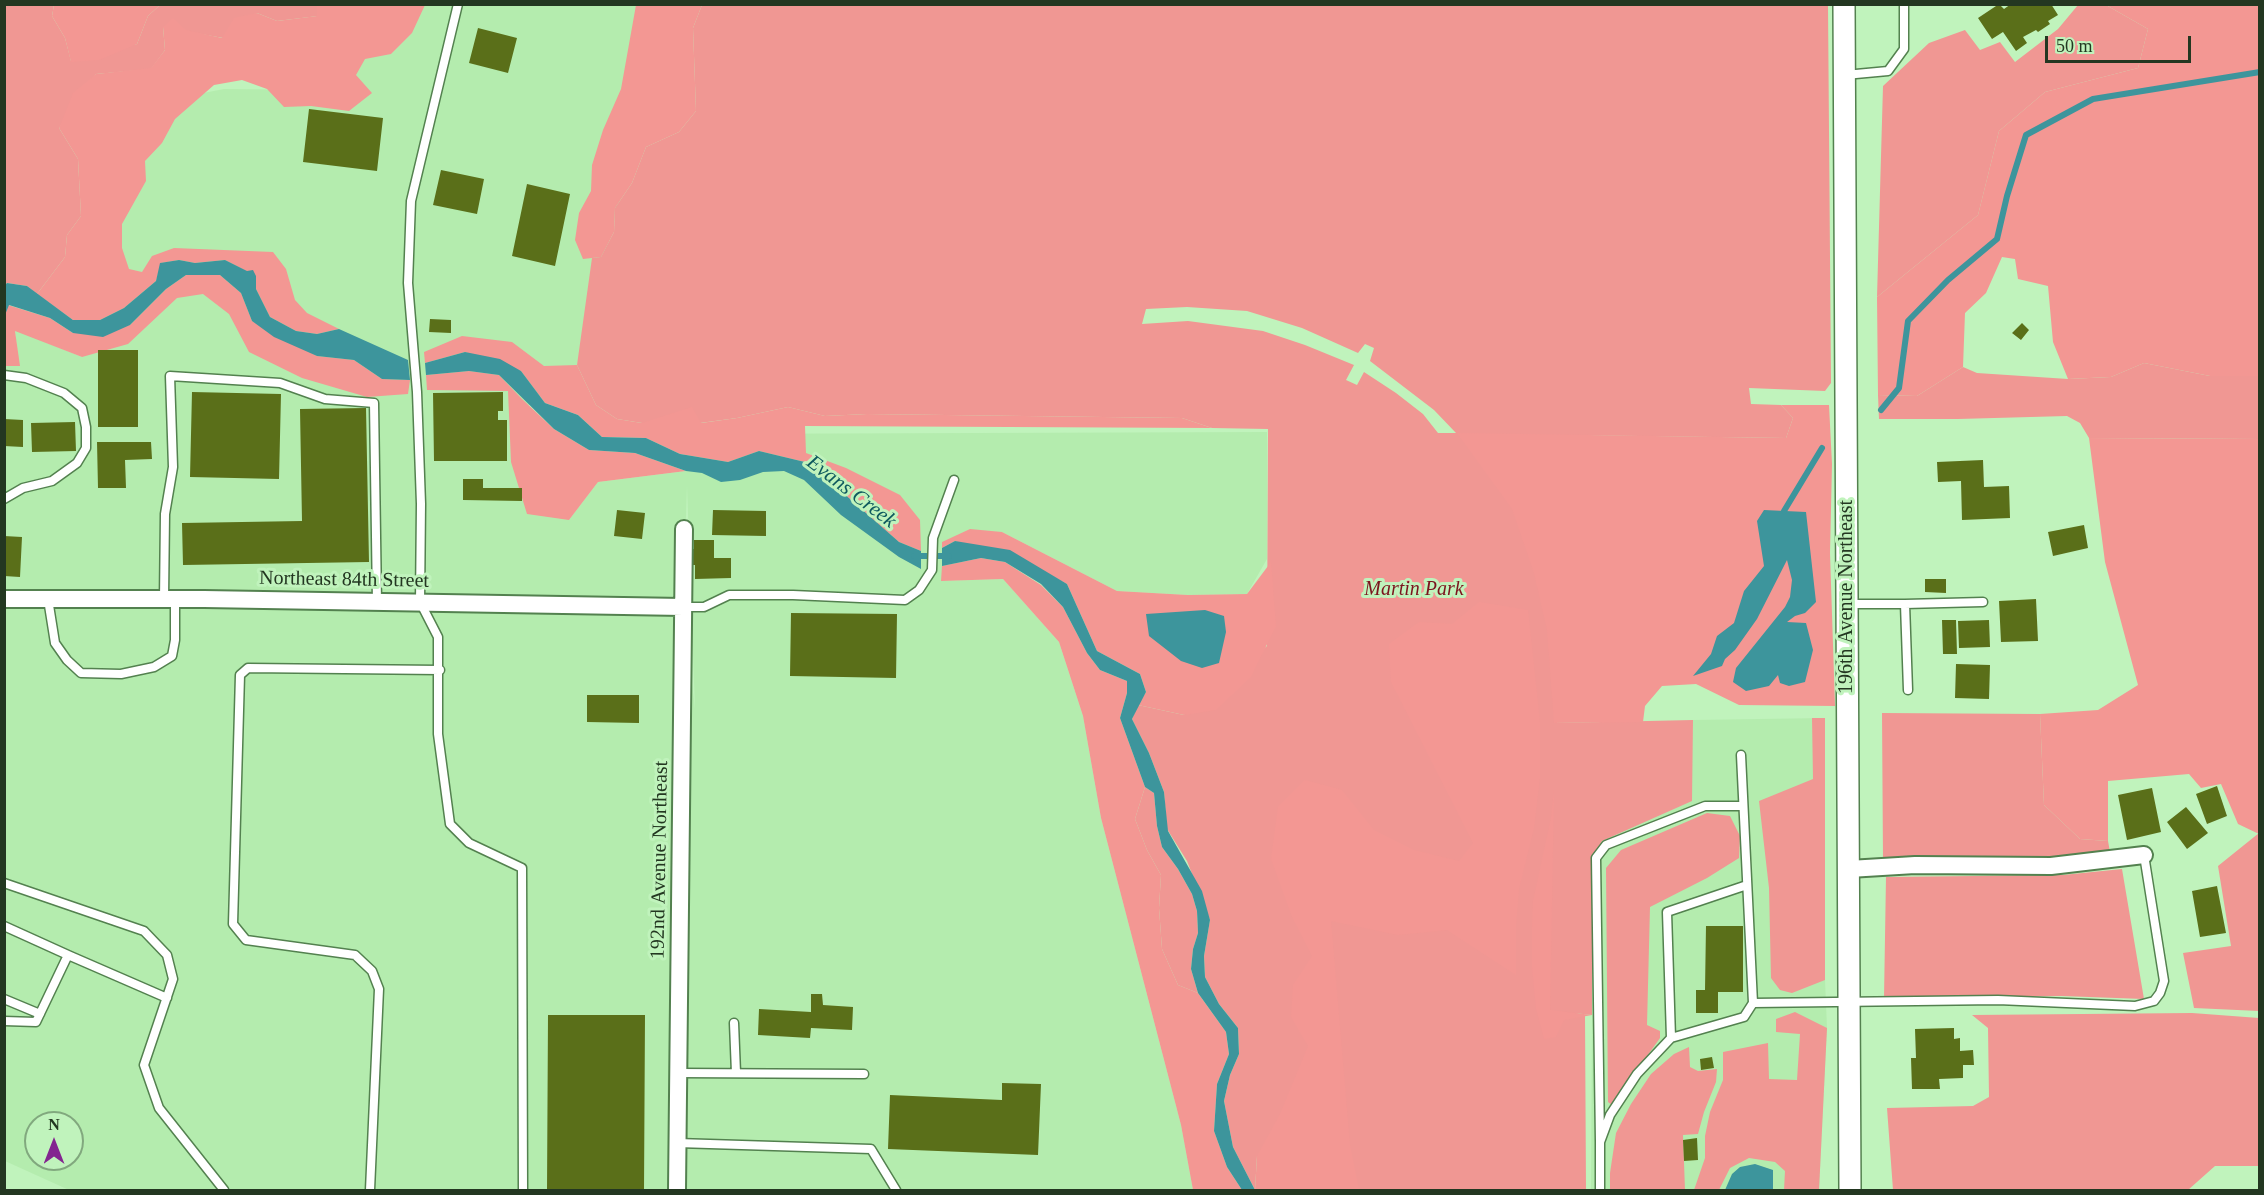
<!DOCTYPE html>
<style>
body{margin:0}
#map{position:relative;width:2264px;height:1195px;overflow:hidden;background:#c0f3bc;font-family:"Times New Roman",serif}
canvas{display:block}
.frame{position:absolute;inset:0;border:6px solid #233721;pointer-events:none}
.north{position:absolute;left:24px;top:1111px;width:60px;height:60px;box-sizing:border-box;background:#c0f3bc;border:2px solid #81a87e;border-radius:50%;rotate:0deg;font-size:16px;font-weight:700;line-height:24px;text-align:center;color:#233721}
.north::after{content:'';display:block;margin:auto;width:21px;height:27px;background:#832590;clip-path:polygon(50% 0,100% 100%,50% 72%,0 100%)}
.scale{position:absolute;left:2045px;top:36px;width:146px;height:27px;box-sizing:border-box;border:3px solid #233721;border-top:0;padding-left:8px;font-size:18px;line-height:21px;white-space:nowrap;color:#233721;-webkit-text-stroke:4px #c0f3bc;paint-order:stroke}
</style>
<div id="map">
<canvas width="2264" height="1195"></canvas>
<div class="frame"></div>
<div class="north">N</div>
<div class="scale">50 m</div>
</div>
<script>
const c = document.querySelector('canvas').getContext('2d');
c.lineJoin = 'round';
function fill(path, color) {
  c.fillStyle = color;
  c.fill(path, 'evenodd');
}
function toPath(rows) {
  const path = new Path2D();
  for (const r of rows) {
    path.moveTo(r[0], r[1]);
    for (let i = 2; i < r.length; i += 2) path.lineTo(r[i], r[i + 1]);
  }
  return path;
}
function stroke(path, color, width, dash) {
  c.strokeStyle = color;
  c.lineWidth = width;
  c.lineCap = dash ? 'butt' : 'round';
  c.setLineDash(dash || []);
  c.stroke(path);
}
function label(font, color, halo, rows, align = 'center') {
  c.font = font + ' "Times New Roman",serif';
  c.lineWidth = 6;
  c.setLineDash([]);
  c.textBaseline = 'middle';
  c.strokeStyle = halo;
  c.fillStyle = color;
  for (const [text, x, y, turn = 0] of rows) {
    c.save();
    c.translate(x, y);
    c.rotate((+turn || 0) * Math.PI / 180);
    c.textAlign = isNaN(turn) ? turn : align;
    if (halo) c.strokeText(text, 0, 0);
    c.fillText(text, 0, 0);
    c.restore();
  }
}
const built = toPath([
 [381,5,652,5,645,102,577,365,519,414,569,520,598,482,686,471,685,434,1267,432,1267,559,1247,594,1188,595,1117,591,1002,532,941,581,1003,579,1059,642,1083,716,1101,818,1181,1125,1193,1190,69,1190,5,1161,5,366,19,366,15,330,82,357,131,107,224,89,328,90],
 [687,486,695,709,683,607],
 [36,1123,72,1123,72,1159,36,1159],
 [1825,718,1825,980,1827,1028,1819,1190,1591,1190,1592,1015,1550,1011,1554,836,1690,776,1693,720]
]);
const green = toPath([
 [5,5,54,5,52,16,65,38,71,61,137,44,148,16,160,5,317,5,318,16,277,21,257,13,223,38,163,27,165,50,151,69,96,74,59,128,78,159,81,216,67,235,65,257,37,294,27,286,7,283,5,285],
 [702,5,1828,5,1831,383,1825,391,1749,388,1751,404,1781,405,1793,418,1786,438,1564,435,1557,723,1693,720,1692,801,1602,841,1592,859,1592,1015,1574,1013,1585,1015,1586,1190,1266,1190,1257,1156,1255,1190,1233,1147,1224,1101,1230,1075,1239,1054,1238,1028,1219,1004,1205,977,1204,956,1210,920,1187,861,1167,829,1164,792,1149,753,1132,719,1138,705,1184,715,1267,646,1268,429,1212,428,1182,418,867,414,825,416,788,407,737,418,700,423,642,423,617,419,596,405,577,365,592,258,601,257,614,232,615,208,632,183,646,147,679,132,696,111,693,28],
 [1187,307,1247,311,1302,328,1358,353,1365,344,1374,348,1370,361,1434,410,1456,433,1438,433,1423,414,1396,393,1364,372,1357,385,1346,380,1354,365,1305,345,1263,331,1188,321,1142,324,1146,309],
 [2078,5,2106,5,2148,29,2138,68,2045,92,1999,131,1978,215,1877,297,1883,86,1929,43,1965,30,1980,50,2000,42,2015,62,2058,29],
 [2144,363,2210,376,2259,376,2259,439,2089,438,2080,423,2067,416,1958,419,1879,419,1878,395,1917,396,1963,367,1977,373,2068,379,2111,377],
 [1882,713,2040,714,2044,805,2080,839,2108,841,2110,852,2043,859,1883,860],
 [1812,718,1825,718,1825,980,1792,993,1780,990,1771,978,1769,888,1759,801,1813,779],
 [1145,787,1154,793,1157,826,1162,847,1178,869,1192,894,1197,911,1198,933,1193,949,1191,969,1198,993,1178,985,1162,949,1159,908,1161,875,1147,850,1135,819],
 [1707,813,1730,816,1740,836,1739,858,1707,878,1650,907,1647,1025,1660,1031,1660,1038,1612,1105,1608,1102,1606,868,1621,850],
 [2259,833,2259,1011,2194,1008,2183,953,2231,946,2218,866],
 [2122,869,2144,999,2062,996,1884,998,1886,877,2063,875],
 [1795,1012,1827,1028,1819,1190,1784,1190,1785,1171,1775,1162,1749,1158,1730,1168,1719,1190,1694,1190,1705,1158,1705,1136,1710,1112,1723,1080,1723,1052,1768,1043,1769,1079,1797,1080,1800,1034,1776,1032,1776,1019],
 [2192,1013,2259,1018,2259,1166,2215,1166,2188,1190,1893,1190,1887,1108,1973,1106,1989,1097,1988,1028,1972,1015],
 [1689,1047,1690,1067,1698,1071,1717,1069,1716,1082,1704,1112,1698,1134,1683,1135,1685,1190,1610,1190,1610,1173,1616,1133,1631,1104,1651,1074,1674,1054]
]);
const forest = toPath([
 [54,5,54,4,160,5,148,16,137,44,99,60,71,62,65,38,52,16],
 [317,5,425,5,412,33,391,54,365,59,356,75,372,93,349,111,311,106,284,107,267,89,242,80,214,85,175,119,162,143,145,161,146,181,122,224,122,248,129,269,142,272,152,256,174,248,273,252,286,269,295,300,307,313,339,329,317,334,296,331,270,317,256,289,256,276,225,260,195,263,179,260,161,263,156,281,124,308,100,320,73,320,37,294,65,257,67,235,81,216,78,159,59,128,73,93,96,74,151,68,165,50,163,27,173,18,186,30,222,38,234,18,257,13,277,21,317,16],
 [636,5,702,5,693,28,696,111,679,132,646,147,632,183,615,208,614,232,601,257,583,259,575,240,579,213,591,191,592,165,603,130,621,89],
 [2106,5,2259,5,2259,376,2210,376,2144,363,2111,377,2068,379,2053,342,2048,286,2018,279,2015,259,2002,257,1986,293,1965,313,1963,367,1917,396,1878,395,1877,297,1978,215,1999,131,2045,92,2138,68,2148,29],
 [186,275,220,275,241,293,252,321,317,356,354,360,382,379,410,380,408,394,367,397,302,378,249,352,229,314,203,294,177,298,128,344,82,357,15,331,20,366,5,366,4,315,8,305,50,318,73,333,130,325,166,289],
 [462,336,512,342,544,366,577,365,596,405,617,419,642,423,692,407,701,423,737,418,788,407,825,416,867,414,1182,418,1212,428,805,426,806,453,846,468,900,495,920,520,921,551,899,542,809,463,759,451,728,462,680,454,646,438,602,437,578,415,545,403,521,371,465,352,425,363,424,352],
 [469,371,499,375,522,399,554,429,589,450,635,453,686,471,598,482,569,520,527,514,511,462,508,391,427,390,426,375],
 [1781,405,1829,405,1832,464,1830,553,1835,706,1739,705,1696,684,1662,686,1645,706,1643,722,1554,723,1547,630,1534,573,1512,509,1457,433,1786,438,1793,418],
 [2089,438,2259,439,2259,834,2238,824,2221,784,2201,788,2189,774,2108,781,2108,841,2080,839,2044,805,2040,714,2098,710,2138,685,2105,562],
 [970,529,1002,532,1117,591,1188,595,1247,594,1271,562,1276,626,1251,677,1216,710,1184,715,1138,705,1146,692,1140,674,1097,651,1067,584,1043,571,955,541,942,548,942,542],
 [981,558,1005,562,1041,585,1063,607,1087,653,1100,670,1127,681,1127,693,1120,718,1145,787,1135,819,1147,850,1161,875,1159,908,1162,949,1178,985,1198,993,1226,1032,1229,1054,1217,1084,1214,1131,1227,1167,1242,1190,1193,1190,1181,1125,1101,818,1083,716,1059,642,1003,579,941,581,942,566],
 [1479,602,1528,610,1540,722,1540,777,1534,828,1519,889,1516,924,1516,975,1447,930,1398,935,1331,921,1350,1145,1359,1190,1255,1190,1257,1156,1280,1114,1308,1046,1291,1017,1293,985,1312,956,1292,917,1271,859,1278,807,1305,780,1342,790,1374,830,1414,850,1459,861,1473,843,1391,682,1389,644,1419,622,1452,624],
 [1554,790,1550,1010,1592,1015,1564,1020,1556,1037,1544,1039,1536,1009,1532,967,1532,927,1533,901,1551,818]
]);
const water = toPath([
 [179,260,195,263,225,260,247,271,253,270,256,276,256,289,270,317,296,331,317,334,339,329,408,360,410,380,382,379,354,360,317,356,274,337,252,321,241,293,220,275,186,275,166,289,130,325,103,337,73,333,50,318,9,305,5,315,5,285,7,283,27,286,73,320,100,320,124,308,156,281,160,263],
 [465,352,500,359,521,371,545,403,578,415,602,437,646,438,680,454,728,462,759,451,809,463,899,542,921,551,921,569,899,557,841,515,804,480,784,471,763,472,740,480,721,482,702,473,686,471,635,453,589,450,554,429,499,375,469,371,426,375,425,363],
 [1764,510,1806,512,1816,602,1805,613,1795,616,1787,622,1806,623,1813,650,1805,682,1789,686,1780,683,1778,675,1769,686,1746,691,1733,682,1736,668,1785,607,1790,597,1792,580,1787,560,1757,619,1735,650,1725,659,1722,666,1693,676,1711,654,1717,636,1734,623,1744,591,1764,566,1757,521],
 [955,541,1010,550,1067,584,1097,651,1140,674,1146,692,1132,719,1149,753,1164,792,1168,831,1202,891,1210,920,1204,956,1205,977,1219,1004,1238,1028,1239,1054,1230,1075,1224,1101,1233,1147,1255,1190,1242,1190,1227,1167,1214,1131,1217,1084,1229,1054,1226,1032,1198,993,1191,969,1193,949,1198,933,1197,911,1192,894,1178,869,1162,847,1157,826,1154,793,1145,787,1120,718,1127,693,1127,681,1100,670,1087,653,1063,607,1041,584,1005,562,981,558,942,566,942,548],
 [1205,610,1224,616,1226,632,1219,663,1202,668,1181,661,1149,636,1146,614],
 [1755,1164,1773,1170,1773,1190,1725,1190,1732,1174,1740,1167]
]);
const stream = toPath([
 [1881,410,1899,388,1908,321,1948,280,1997,239,2007,196,2026,135,2093,99,2260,72],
 [1784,511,1822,448],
 [914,556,949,556]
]);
const building = toPath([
 [1999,4,2004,9,2011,4,2051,4,2058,15,2048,21,2050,24,2038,32,2036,30,2023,37,2027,43,2016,51,2003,32,1992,39,1978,18],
 [478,28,517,38,508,73,469,63],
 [309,109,383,118,377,171,303,162],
 [441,170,484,179,477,214,433,205],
 [527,184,570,194,555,266,512,256],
 [430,319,451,320,451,333,429,332],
 [2022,323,2029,330,2021,340,2012,333],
 [98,350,138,350,138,427,98,427],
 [192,392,281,394,279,479,190,477],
 [503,392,503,411,498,411,498,420,507,420,507,461,434,461,433,393],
 [366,408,369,562,183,565,182,523,302,521,300,409],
 [4,419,23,420,23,447,4,446],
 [75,422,76,451,32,452,31,423],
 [97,442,151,442,152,459,125,460,126,488,98,488],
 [1983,460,1984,487,2009,486,2010,518,1962,520,1961,481,1938,482,1937,462],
 [463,479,483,479,483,488,522,488,522,501,463,500],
 [617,510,645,513,642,539,614,536],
 [713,510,766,511,766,536,712,535],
 [2084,525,2088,548,2053,556,2048,532],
 [4,536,22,537,20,577,4,576],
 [694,540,714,540,714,558,731,558,731,578,695,579,695,565,687,565,686,549,694,549],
 [1925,579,1946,579,1946,593,1925,592],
 [2036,599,2038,641,2001,642,1999,601],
 [791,613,897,614,896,678,790,676],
 [1942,620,1956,620,1957,654,1943,654],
 [1989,620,1990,647,1959,648,1958,621],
 [1956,664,1990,665,1989,699,1955,698],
 [587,695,639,695,639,723,587,722],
 [2217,786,2227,816,2207,824,2196,794],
 [2152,788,2161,832,2127,840,2118,795],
 [2186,807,2208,833,2187,849,2167,822],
 [2217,886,2226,933,2200,937,2192,891],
 [1706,926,1743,926,1743,992,1718,992,1718,1013,1696,1013,1696,990,1705,990],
 [811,994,822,994,823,1005,853,1007,852,1030,811,1028,810,1038,758,1035,759,1009,811,1012],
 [548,1015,645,1015,644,1190,547,1190],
 [1954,1028,1954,1039,1960,1038,1960,1051,1973,1050,1974,1065,1963,1065,1963,1078,1939,1079,1940,1089,1912,1089,1911,1058,1916,1058,1915,1029],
 [1712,1057,1714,1068,1701,1070,1700,1059],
 [1002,1083,1041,1084,1038,1155,888,1149,890,1095,1002,1100],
 [1697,1138,1698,1160,1684,1161,1683,1140]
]);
const service = toPath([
 [458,4,411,201,408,283,417,392,421,504,420,602,438,637,438,734,450,824,469,843,522,868,523,1190],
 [1845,75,1888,71,1904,49,1904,4],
 [4,375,26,378,64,393,82,408,86,427,86,448,77,463,52,481,23,488,4,499],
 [48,599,55,643,67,660,81,673,121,674,154,667,172,656,175,640,175,599],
 [164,599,165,514,173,467,170,376,280,383,325,399,374,403,377,602],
 [1848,604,1905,604,1908,690],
 [1905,604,1983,602],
 [683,607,704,607,729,595,793,595,905,600,919,590,932,570,933,538,954,480],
 [1741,755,1753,1003,1998,1000,2135,1006,2154,1001,2160,993,2164,981,2144,855],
 [4,883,144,931,167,955,173,979,144,1065,159,1108,224,1190],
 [1747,885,1667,912,1671,1038,1744,1017,1753,1003],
 [4,926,68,955,36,1022,4,1021],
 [68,955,167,998],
 [4,999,40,1014],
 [734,1023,736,1073],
 [679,1073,864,1074],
 [1600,1142,1596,858,1606,845,1705,806,1743,806],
 [677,1143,871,1149,896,1190],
 [370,1190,379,989,372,971,355,955,246,940,233,924,240,675,248,668,440,670],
 [1600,1190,1600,1142,1610,1115,1637,1074,1671,1038]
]);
const minor = toPath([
 [4,599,204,599,683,607],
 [1849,869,1915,865,2051,866,2144,855],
 [677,1190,684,529]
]);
const tertiary = toPath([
 [1844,4,1850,1190]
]);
const streetNames = [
 ["Northeast 84th Street",344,580,1],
 ["196th Avenue Northeast",1847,597,-90],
 ["192nd Avenue Northeast",660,860,-89]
];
const parkNames = [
 ["Martin Park",1414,590]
];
const waterNames = [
 ["Evans Creek",851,492,37]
];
fill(built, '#b4ecae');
fill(green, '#f09793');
fill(forest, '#f39793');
fill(water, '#3d959c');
stroke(stream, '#3d959c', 6);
fill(building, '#5a6f19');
stroke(service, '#53814f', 11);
stroke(minor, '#53814f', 20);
stroke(tertiary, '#53814f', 24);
stroke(service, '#fff', 8);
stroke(minor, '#fff', 16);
stroke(tertiary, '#fff', 21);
label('20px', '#233721', '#c0f3bc', streetNames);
label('italic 20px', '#7b151e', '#c0f3bc', parkNames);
label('italic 21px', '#0e595e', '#c0f3bc', waterNames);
</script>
